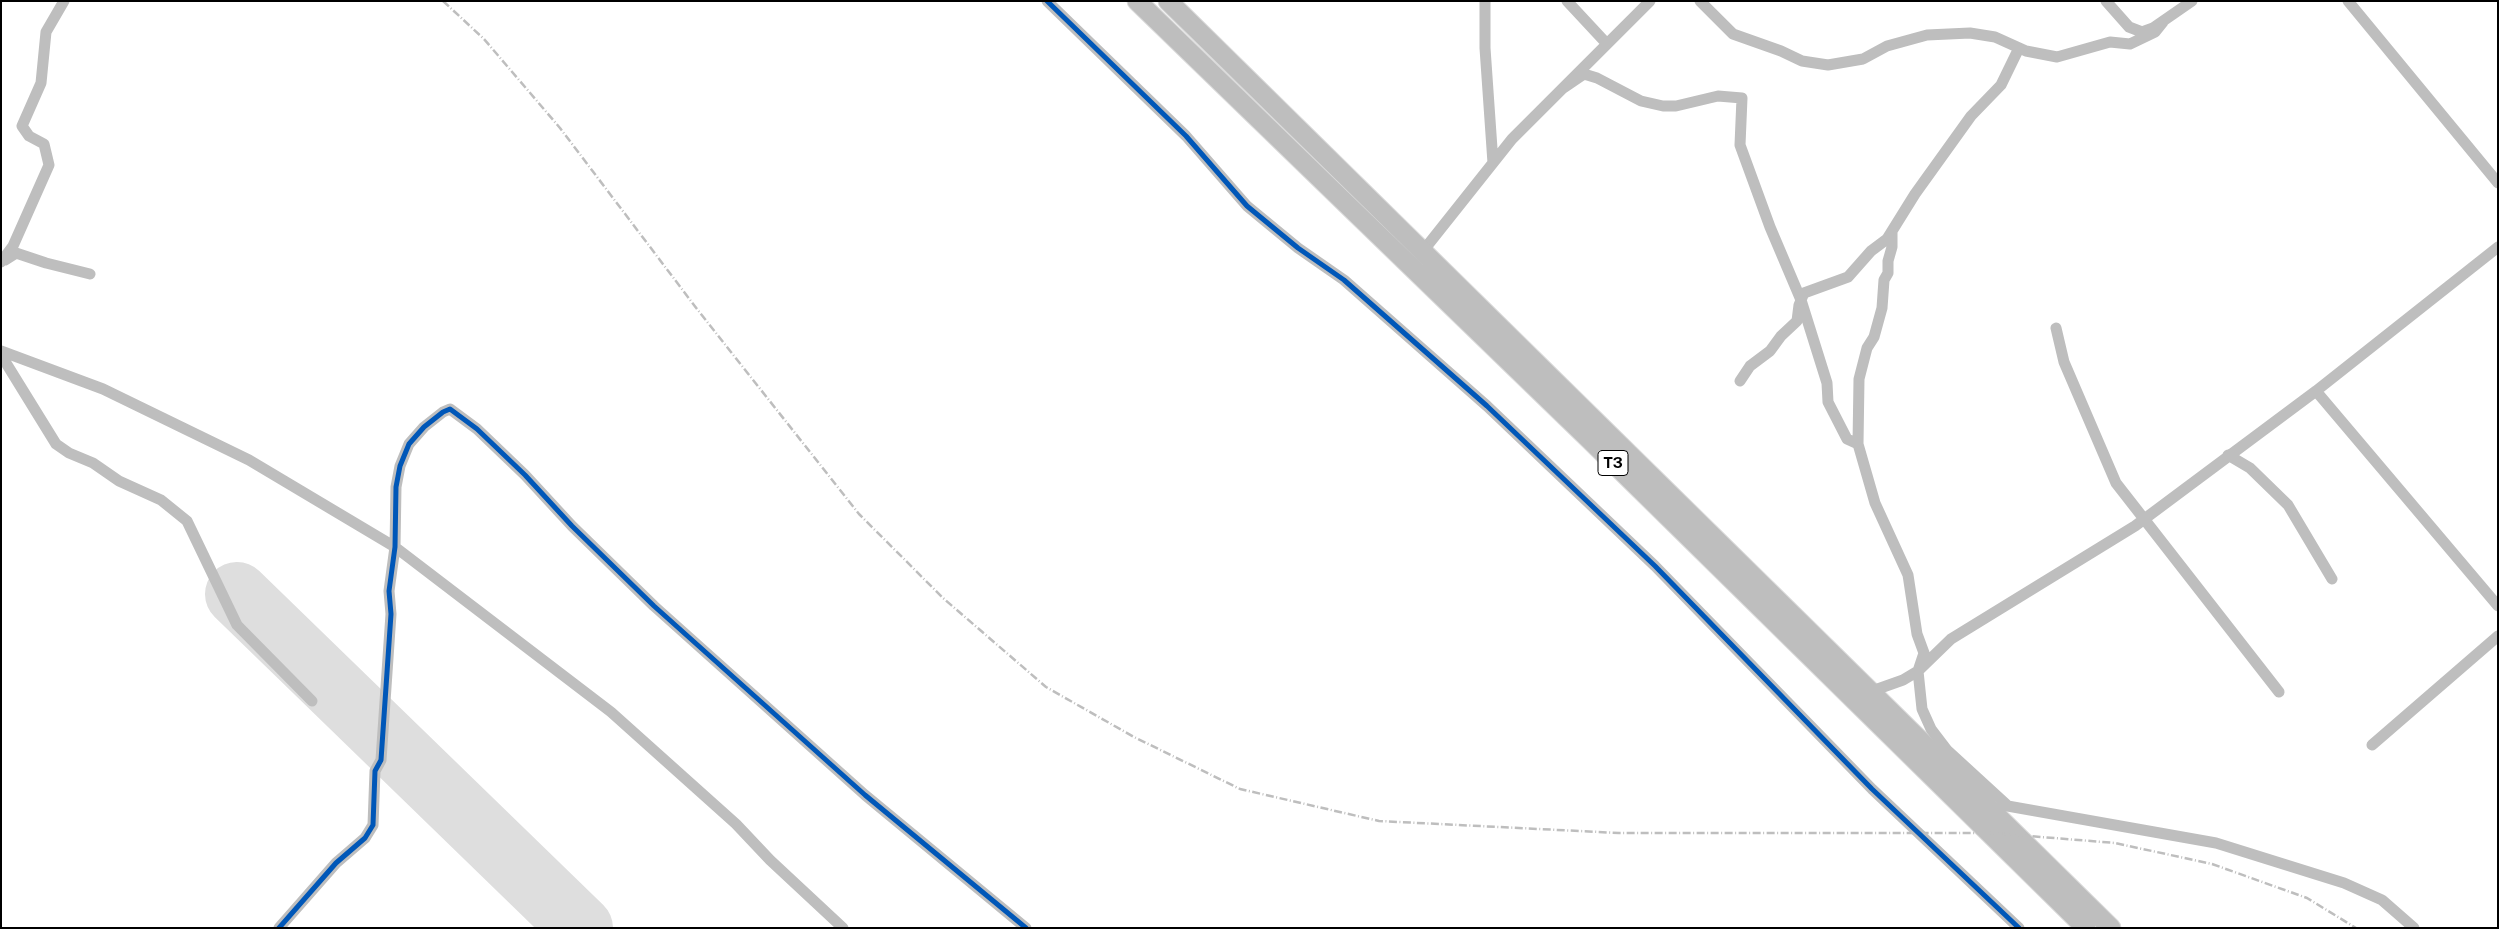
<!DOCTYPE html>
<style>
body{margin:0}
#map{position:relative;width:2499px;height:929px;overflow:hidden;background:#fff;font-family:"Public Sans",sans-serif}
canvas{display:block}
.frame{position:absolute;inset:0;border:2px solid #000;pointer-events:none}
</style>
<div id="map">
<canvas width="2499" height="929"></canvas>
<div class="frame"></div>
</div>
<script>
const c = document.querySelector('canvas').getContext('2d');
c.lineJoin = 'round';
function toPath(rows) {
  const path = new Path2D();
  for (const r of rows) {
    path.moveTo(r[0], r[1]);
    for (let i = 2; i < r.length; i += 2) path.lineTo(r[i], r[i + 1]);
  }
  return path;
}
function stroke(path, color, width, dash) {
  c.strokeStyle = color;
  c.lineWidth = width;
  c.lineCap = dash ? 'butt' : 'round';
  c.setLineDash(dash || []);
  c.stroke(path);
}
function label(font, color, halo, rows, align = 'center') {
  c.font = font + ' "Public Sans",sans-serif';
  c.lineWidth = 4;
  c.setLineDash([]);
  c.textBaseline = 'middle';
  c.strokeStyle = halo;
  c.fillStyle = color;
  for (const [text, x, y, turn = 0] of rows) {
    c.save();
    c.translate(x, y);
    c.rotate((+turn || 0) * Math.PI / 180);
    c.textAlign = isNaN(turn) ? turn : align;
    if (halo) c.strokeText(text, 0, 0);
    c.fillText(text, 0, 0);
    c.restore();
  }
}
const runway = toPath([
 [237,594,581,928]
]);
const minor = toPath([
 [1047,1,1186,136,1247,206,1298,248,1344,280,1487,406,1655,566,1872,789,2019,928],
 [1485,1,1485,48,1493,163],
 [1567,1,1607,44],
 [1700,1,1733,34,1781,51,1802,61,1828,65,1863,59,1887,46,1927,35,1970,33,1995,37,2026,51,2057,57,2110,42,2130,44,2155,32,2163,22],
 [2106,1,2129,27,2142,32,2153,28,2192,1],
 [2348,1,2498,183],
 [1562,89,1584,74,1597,78,1641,101,1663,106,1676,106,1718,96,1742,98,1740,145,1770,227,1801,300,1827,383,1828,402,1847,439,1858,444,1875,503,1908,575,1917,634,1924,653,1918,671,1922,709,1931,729,1947,750,2007,805],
 [1423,251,1512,139,1650,1],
 [5,260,16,253,46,263,90,274],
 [1,262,13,246,49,165,44,144,29,136,22,126,41,83,46,32,64,1],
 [2056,328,2064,362,2116,483,2279,692],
 [1,351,103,389,249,460,395,547,611,712,736,824,770,860,843,928],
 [1,355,56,444,69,453,93,463,119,481,161,500,187,521,237,625,312,701],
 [1740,381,1750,366,1770,351,1781,336,1797,321,1799,305,1804,293,1848,277,1871,251,1887,239,1915,194,1971,116,2001,85,2019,48],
 [2316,391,2498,606],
 [1858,444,1859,379,1867,348,1874,337,1882,308,1884,280,1888,273,1888,261,1892,247,1892,232],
 [2228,455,2250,468,2288,505,2332,579],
 [1872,691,1903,680,1918,671,1951,639,2135,526,2316,391,2498,247],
 [2372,745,2498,636],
 [2002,805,2216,843,2344,883,2382,900,2414,928],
 [279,928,336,863,365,838,373,825,375,771,381,760,391,614,389,591,395,547,396,487,400,466,409,444,424,427,443,412,450,409,477,429,525,475,572,526,654,606,865,795,1026,928]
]);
const trunk = toPath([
 [1137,1,1590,440,2086,928],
 [1168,1,2111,928]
]);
const rail = toPath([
 [443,1,484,39,560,128,697,309,859,514,943,598,1046,687,1134,737,1240,789,1379,821,1619,833,1992,833,2115,843,2212,864,2307,898,2356,928]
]);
const cycleway = toPath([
 [1047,1,1186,136,1247,206,1298,248,1344,280,1487,406,1655,566,1872,789,2019,928],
 [279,928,336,863,365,838,373,825,375,771,381,760,391,614,389,591,395,547,396,487,400,466,409,444,424,427,443,412,450,409,477,429,525,475,572,526,654,606,865,795,1026,928]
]);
const shields = [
 [1613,463,30]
];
const shieldNames = [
 ["T3",1613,463]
];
stroke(runway, '#dedede', 64);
stroke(trunk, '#dbdbdb', 21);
stroke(minor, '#bebebe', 11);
stroke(trunk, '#bebebe', 19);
stroke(rail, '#bebebe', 2.5, [8, 2.5, 1, 2.5]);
stroke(cycleway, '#0057b8', 5);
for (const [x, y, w] of shields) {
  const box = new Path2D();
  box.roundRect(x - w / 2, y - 12.5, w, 25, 4);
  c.fillStyle = '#fff';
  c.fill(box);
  stroke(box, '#000', 1);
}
label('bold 15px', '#000', null, shieldNames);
</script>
